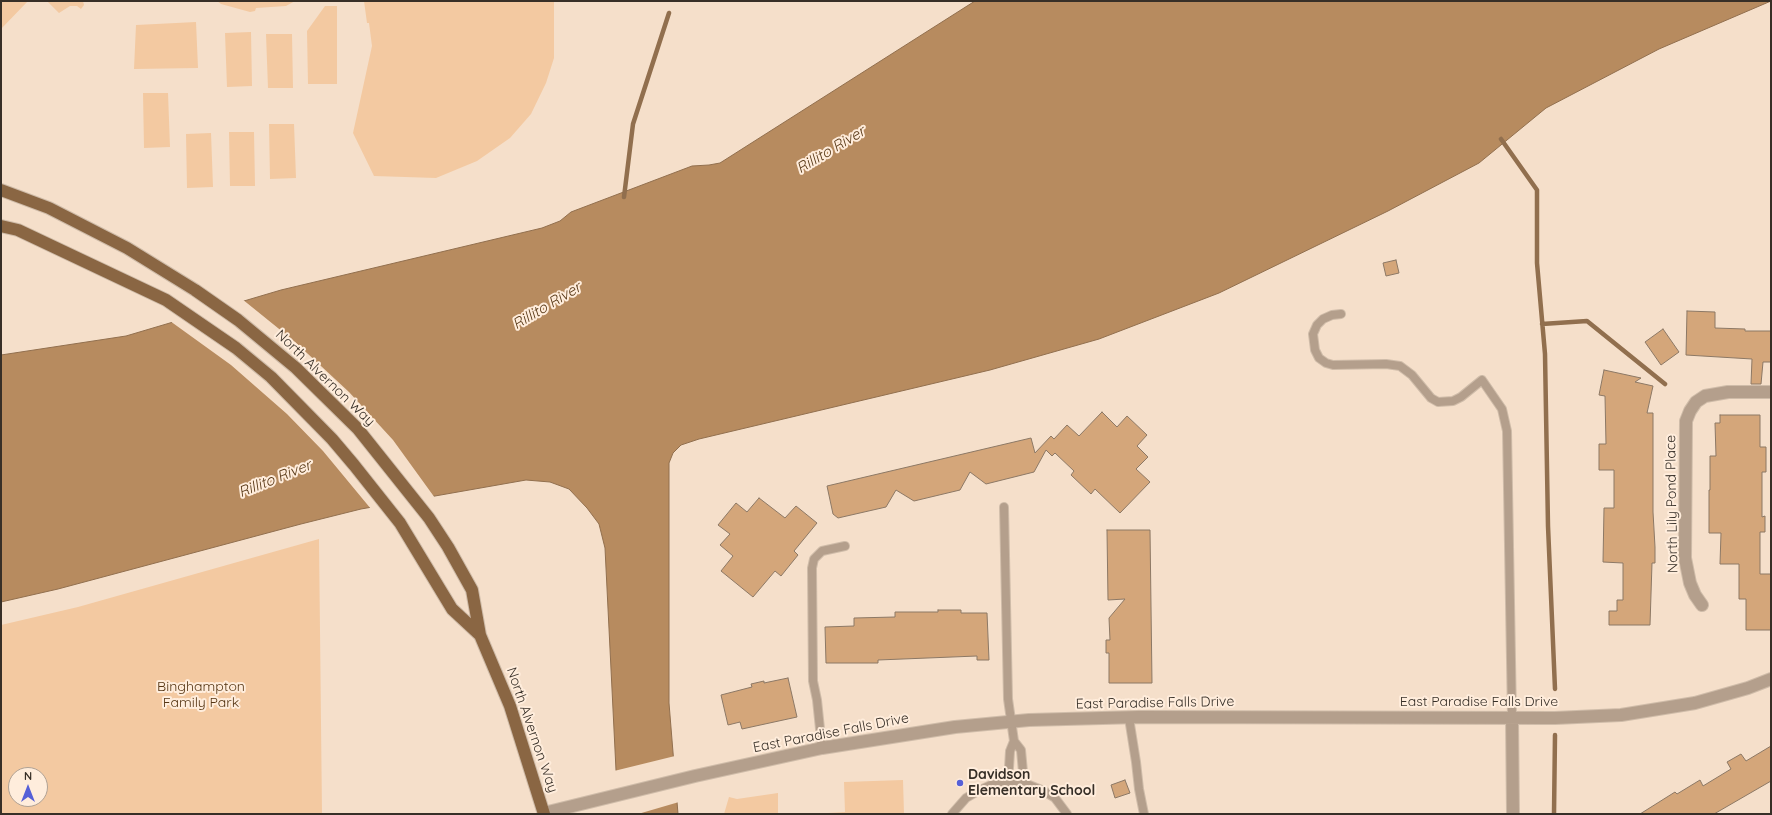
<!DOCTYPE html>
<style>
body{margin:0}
#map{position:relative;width:1772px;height:815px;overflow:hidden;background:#f5dfca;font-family:Quicksand,sans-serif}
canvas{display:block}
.frame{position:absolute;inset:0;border:2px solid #372f27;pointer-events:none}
.north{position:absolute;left:8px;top:767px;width:40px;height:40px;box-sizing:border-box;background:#ffeddc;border:1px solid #afa194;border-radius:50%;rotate:0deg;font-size:11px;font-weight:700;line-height:16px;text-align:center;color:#372f27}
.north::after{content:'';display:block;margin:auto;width:14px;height:18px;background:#5660d7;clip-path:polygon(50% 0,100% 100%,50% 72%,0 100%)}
</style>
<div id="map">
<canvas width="1772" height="815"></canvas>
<div class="frame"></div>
<div class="north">N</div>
</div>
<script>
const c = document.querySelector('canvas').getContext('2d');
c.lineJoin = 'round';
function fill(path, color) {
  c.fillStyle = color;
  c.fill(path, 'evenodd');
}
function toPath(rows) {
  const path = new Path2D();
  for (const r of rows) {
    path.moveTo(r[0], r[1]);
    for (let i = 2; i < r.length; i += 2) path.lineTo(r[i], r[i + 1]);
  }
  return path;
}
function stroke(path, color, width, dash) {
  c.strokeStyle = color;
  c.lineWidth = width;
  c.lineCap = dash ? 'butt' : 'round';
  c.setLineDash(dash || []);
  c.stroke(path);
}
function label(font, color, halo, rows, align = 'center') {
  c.font = font + ' Quicksand,sans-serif';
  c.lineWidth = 4;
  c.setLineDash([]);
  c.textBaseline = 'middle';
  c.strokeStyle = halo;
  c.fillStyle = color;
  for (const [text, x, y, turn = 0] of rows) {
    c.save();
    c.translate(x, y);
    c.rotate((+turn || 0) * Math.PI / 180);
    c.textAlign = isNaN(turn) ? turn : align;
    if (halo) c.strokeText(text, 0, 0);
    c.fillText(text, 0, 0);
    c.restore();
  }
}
const green = toPath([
 [1,1,28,1,1,29],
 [47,1,83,1,84,5,81,9,77,6,70,6,59,13],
 [217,1,295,1,286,6,256,8,255,11,250,12,221,4],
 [364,1,554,1,554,58,546,83,531,114,510,138,477,161,436,178,374,176,353,133,372,46,369,23,367,23],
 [325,6,337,6,337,84,308,84,307,31],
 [196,22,198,68,134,69,136,25],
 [251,32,252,86,227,87,225,33],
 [266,34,292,34,293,88,268,88],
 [143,93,168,93,170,147,144,148],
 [269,124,294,124,296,178,270,179],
 [229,132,254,132,255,186,230,186],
 [211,133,213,187,187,188,186,134],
 [319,539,322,814,1,814,1,625,78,607],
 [16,775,40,775,40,799,16,799],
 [903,780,904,814,811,814,845,812,844,782],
 [778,793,778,813,783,814,724,814,729,797,737,799]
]);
const water = toPath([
 [975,1,1771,1,1659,49,1546,108,1479,163,1388,211,1219,293,1099,339,990,370,699,439,681,445,673,453,669,463,669,703,678,814,626,814,616,770,605,548,599,524,587,508,569,489,550,482,526,480,361,509,301,524,58,589,1,602,1,355,126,336,281,290,542,228,560,221,571,212,692,166,709,165,720,163,975,1]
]);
const pier = toPath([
 [242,299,294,341,349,392,393,440,435,498,371,509,323,451,287,414,231,365,170,321],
 [675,756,679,802,638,814,624,814,614,771]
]);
const stream = toPath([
 [1501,139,1537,190,1537,263,1545,354,1548,526,1555,689],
 [624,197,633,124,669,13],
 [1542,324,1587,321,1665,384],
 [1554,814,1555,735]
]);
const building = toPath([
 [1396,260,1399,273,1386,276,1383,263,1396,260],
 [1687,311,1715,312,1715,328,1745,329,1745,331,1771,331,1771,362,1763,362,1761,384,1751,384,1752,359,1686,355,1687,311],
 [1663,329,1679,352,1661,365,1645,342,1663,329],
 [1604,370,1641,378,1635,382,1653,386,1647,413,1653,413,1653,512,1655,547,1655,563,1652,563,1650,625,1609,625,1609,611,1617,611,1617,600,1623,600,1623,563,1603,562,1604,508,1614,508,1614,470,1599,470,1599,444,1606,444,1605,396,1599,395,1604,370],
 [1102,412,1117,427,1127,416,1147,435,1137,446,1148,457,1136,469,1150,482,1120,513,1095,489,1091,494,1071,475,1074,471,1055,453,1052,456,1046,450,1034,472,986,484,970,472,960,490,914,501,896,490,886,507,838,518,833,514,827,486,1031,438,1035,453,1051,436,1054,439,1067,425,1079,436,1102,412],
 [1720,415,1760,415,1760,447,1766,447,1766,472,1762,472,1762,517,1765,516,1765,532,1760,532,1760,574,1771,574,1771,630,1746,630,1746,599,1739,599,1739,564,1720,564,1721,533,1709,533,1709,490,1710,490,1710,456,1716,456,1715,423,1720,423,1720,415],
 [759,498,785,518,796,506,817,523,794,551,798,555,781,576,775,571,753,597,721,571,733,556,720,545,730,534,718,525,736,503,747,512,759,498],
 [1107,530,1150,530,1152,683,1109,683,1109,653,1106,653,1106,640,1110,640,1109,618,1125,599,1108,600,1107,530],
 [938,610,961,610,961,613,987,613,989,660,977,660,977,656,878,660,878,663,826,663,825,627,854,626,854,618,895,617,895,612,938,612,938,610],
 [788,678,797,717,742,729,740,722,728,725,721,695,752,687,751,684,764,681,764,683,788,678],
 [1771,746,1771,781,1714,814,1640,814,1675,792,1677,794,1700,780,1703,786,1731,769,1727,762,1741,754,1746,761,1771,746],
 [1125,780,1130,793,1115,798,1111,785,1125,780]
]);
const lane = toPath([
 [1341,314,1332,315,1323,319,1317,325,1313,334,1315,350,1319,358,1326,363,1333,365,1386,364,1400,366,1412,375,1431,398,1438,402,1453,401,1461,397,1482,380,1502,409,1507,431,1512,717],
 [1004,507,1008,699,1014,741,1021,750,1024,783],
 [1129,718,1136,762,1139,789,1144,814],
 [822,748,817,700,813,681,812,568,814,559,822,551,845,546],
 [1003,783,1009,768,1010,751,1014,741],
 [952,814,966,798,978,791,991,785,1013,782,1024,783,1044,791,1055,798,1067,814]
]);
const street = toPath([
 [1702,605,1695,595,1690,583,1685,558,1686,421,1690,411,1696,402,1705,396,1728,392,1771,392],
 [1512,717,1513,814],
 [544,813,695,776,822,748,955,727,1029,720,1139,717,1555,718,1621,715,1695,703,1748,688,1771,679]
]);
const primary = toPath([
 [1,190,49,208,127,248,195,290,238,320,296,368,358,429,429,518,448,547,472,590,480,635,510,706,544,814],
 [1,226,18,230,166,300,236,348,271,377,332,439,354,465,400,523,452,609,480,635]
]);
const markers = [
 [960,783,4,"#5660d7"]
];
const streetNames = [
 ["North Alvernon Way",325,378,44],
 ["North Lily Pond Place",1672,504,-91],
 ["East Paradise Falls Drive",1479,702],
 ["East Paradise Falls Drive",1155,703,-1],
 ["North Alvernon Way",532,730,71],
 ["East Paradise Falls Drive",831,733,-11]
];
const parkNames = [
 ["Binghampton",201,687],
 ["Family Park",201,703]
];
const poiNames = [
 ["Davidson",968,775],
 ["Elementary School",968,791]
];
const waterNames = [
 ["Rillito River",831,150,-31],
 ["Rillito River",547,306,-31],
 ["Rillito River",275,479,-22]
];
fill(green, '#f3c9a1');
fill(water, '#b78b5f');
stroke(water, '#916f4e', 1);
fill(pier, '#f5dfca');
stroke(stream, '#916f4e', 4.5);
fill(building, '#d4a67a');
stroke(building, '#8c7865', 1);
stroke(lane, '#cfbca9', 10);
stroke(street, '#cfbca9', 14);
stroke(primary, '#cfbca9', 14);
stroke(lane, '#b49f8c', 8);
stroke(street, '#b49f8c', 12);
stroke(primary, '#8a6643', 12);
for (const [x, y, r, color] of markers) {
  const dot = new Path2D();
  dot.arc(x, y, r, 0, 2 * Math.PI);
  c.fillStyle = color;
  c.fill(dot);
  stroke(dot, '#ffeddc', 1.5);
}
label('14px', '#372f27', '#ffeddc', streetNames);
label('14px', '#553513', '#ffeddc', parkNames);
label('bold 14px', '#372f27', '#ffeddc', poiNames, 'left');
label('italic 15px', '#573715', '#ffeddc', waterNames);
</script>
